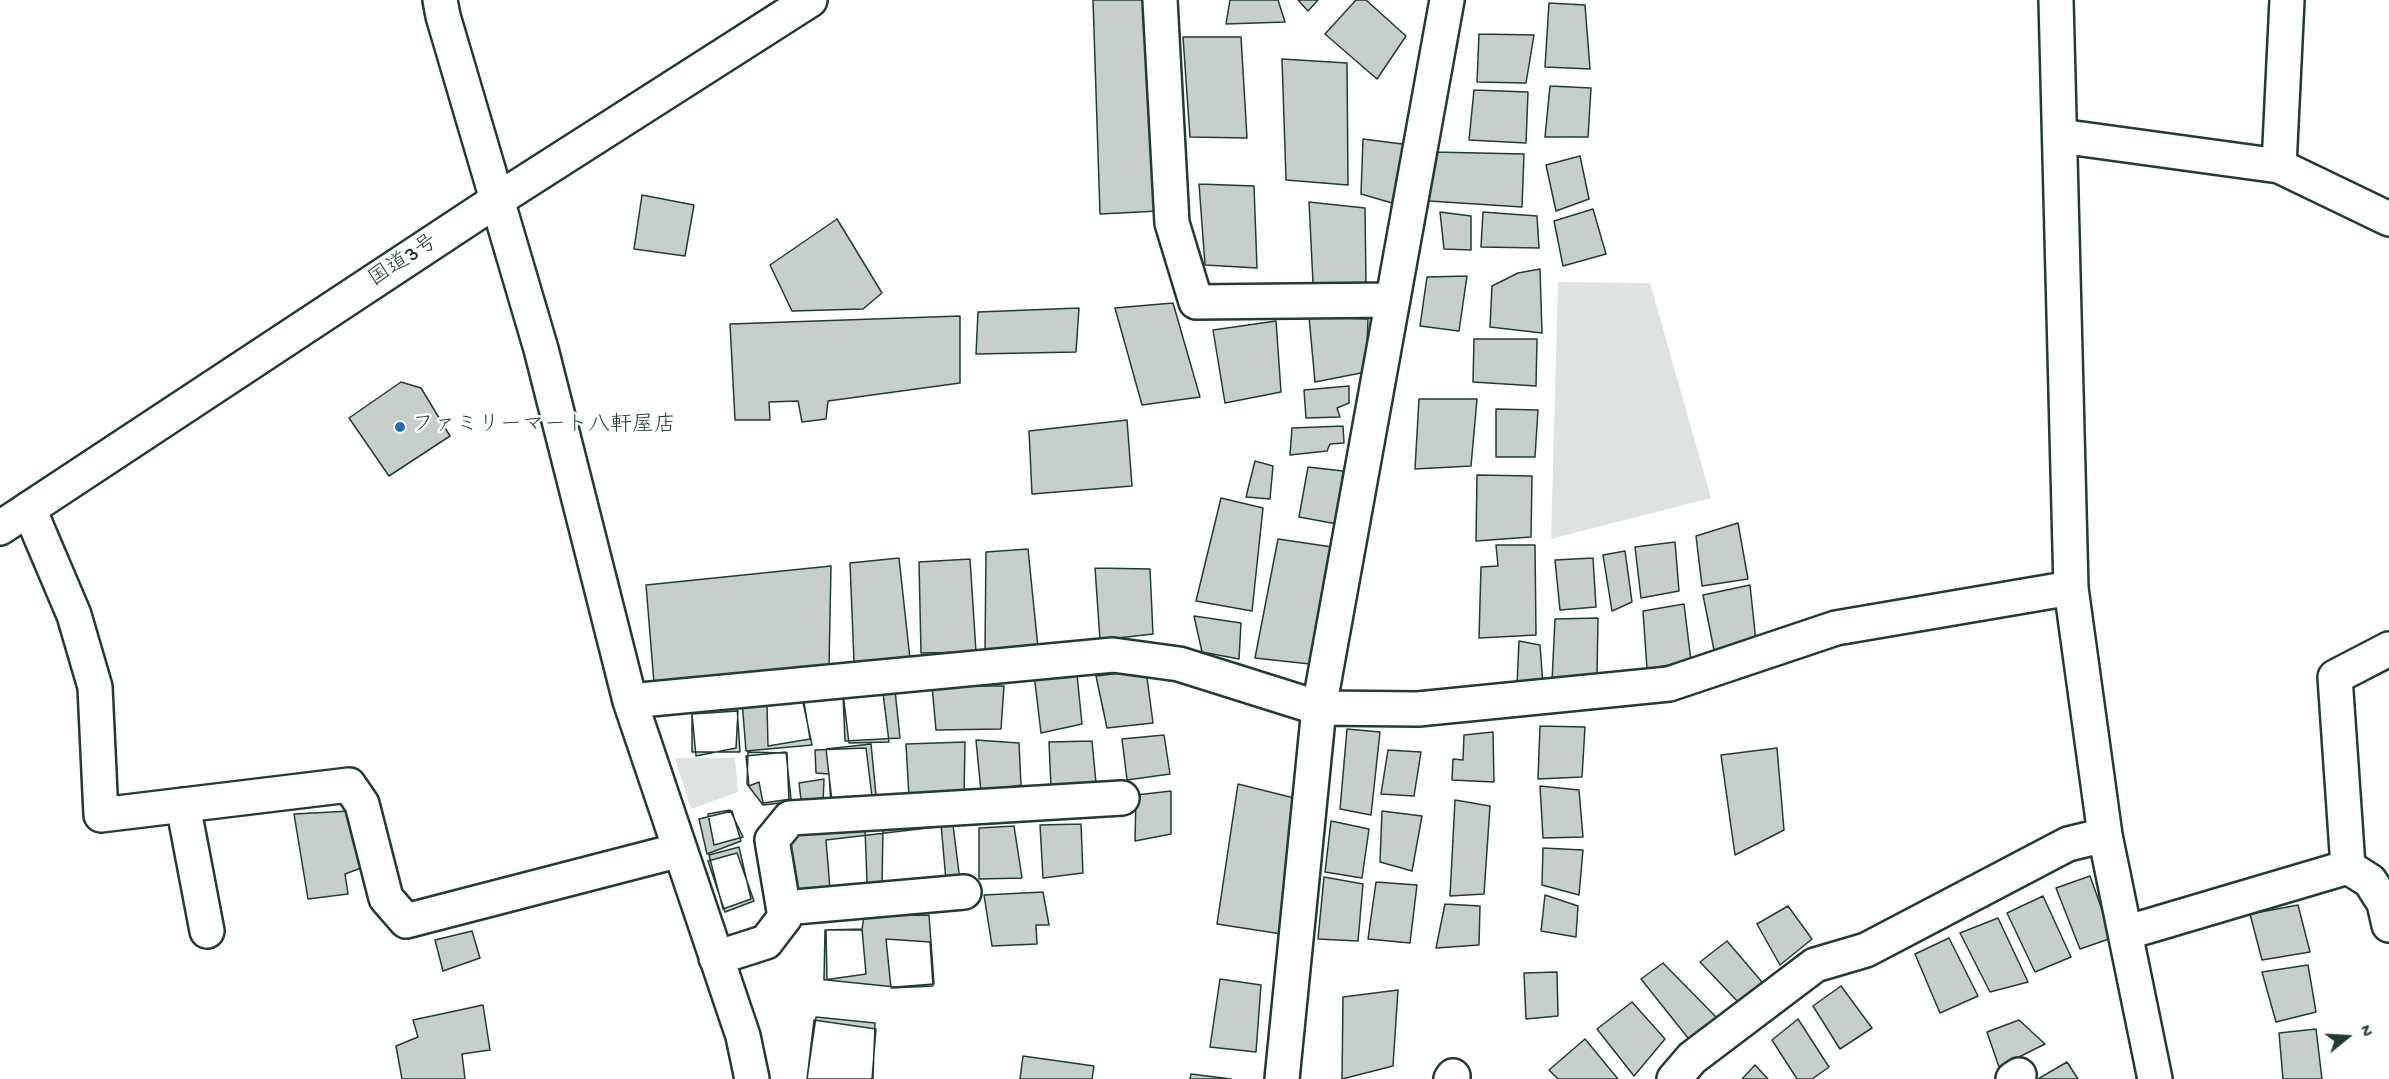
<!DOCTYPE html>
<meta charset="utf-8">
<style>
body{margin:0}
#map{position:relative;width:2389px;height:1079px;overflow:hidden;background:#fff;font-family:"Gochi Hand",sans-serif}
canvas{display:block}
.north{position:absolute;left:2317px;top:1007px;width:60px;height:60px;-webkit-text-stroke:4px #fff;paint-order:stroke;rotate:72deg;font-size:16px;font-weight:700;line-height:24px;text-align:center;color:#1f3d34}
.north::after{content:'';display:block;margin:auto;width:21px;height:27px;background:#1f3d34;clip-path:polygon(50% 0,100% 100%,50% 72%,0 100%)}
</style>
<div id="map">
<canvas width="2389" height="1079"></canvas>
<div class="north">N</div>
</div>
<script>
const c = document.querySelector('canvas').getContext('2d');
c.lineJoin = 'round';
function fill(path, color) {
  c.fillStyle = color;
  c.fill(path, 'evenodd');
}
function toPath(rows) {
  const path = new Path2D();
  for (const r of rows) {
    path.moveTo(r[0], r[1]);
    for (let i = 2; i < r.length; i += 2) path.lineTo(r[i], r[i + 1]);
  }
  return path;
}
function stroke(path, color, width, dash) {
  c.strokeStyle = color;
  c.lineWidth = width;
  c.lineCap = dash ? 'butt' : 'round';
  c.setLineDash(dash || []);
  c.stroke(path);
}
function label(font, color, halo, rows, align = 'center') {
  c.font = font + ' "Gochi Hand","Klee One",sans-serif';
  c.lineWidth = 5;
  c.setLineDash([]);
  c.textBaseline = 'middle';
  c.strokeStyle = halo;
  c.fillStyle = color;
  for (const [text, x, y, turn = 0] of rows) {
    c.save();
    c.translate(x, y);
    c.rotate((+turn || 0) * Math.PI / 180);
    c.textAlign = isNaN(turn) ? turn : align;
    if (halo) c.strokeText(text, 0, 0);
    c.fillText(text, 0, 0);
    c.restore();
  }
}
const green = toPath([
 [1558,282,1650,283,1711,498,1551,539],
 [675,758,735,758,738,792,691,809]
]);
const building = toPath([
 [1093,0,1144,0,1159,211,1100,214,1093,0],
 [1230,0,1278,0,1285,22,1226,24,1230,0],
 [1298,0,1318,0,1308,11,1298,0],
 [1356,0,1366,0,1406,36,1377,79,1325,34,1356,0],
 [1549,3,1585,5,1590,69,1545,67,1549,3],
 [1479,34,1534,35,1526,83,1477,82,1479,34],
 [1183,37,1241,37,1247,138,1190,137,1183,37],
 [1282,59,1347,63,1348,185,1286,180,1282,59],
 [1550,86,1591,88,1588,137,1545,137,1550,86],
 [1474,90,1528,92,1526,143,1469,140,1474,90],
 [1363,139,1410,145,1399,205,1361,194,1363,139],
 [1434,152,1524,154,1522,207,1429,201,1434,152],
 [1580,156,1589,199,1556,211,1546,165,1580,156],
 [1199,184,1254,186,1257,268,1205,265,1199,184],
 [642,195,694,205,685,256,634,249,642,195],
 [1309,202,1365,208,1366,285,1313,283,1309,202],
 [1593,209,1606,254,1563,266,1554,221,1593,209],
 [1440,212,1471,216,1471,250,1444,249,1440,212],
 [1483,212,1537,216,1539,248,1481,247,1483,212],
 [837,219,882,293,863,309,792,311,770,265,837,219],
 [1540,269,1542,333,1490,327,1492,286,1518,273,1540,269],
 [1467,276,1459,331,1420,326,1427,277,1467,276],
 [1173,303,1200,397,1142,405,1115,308,1173,303],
 [1079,308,1076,352,976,354,978,312,1079,308],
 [960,316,960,383,828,401,826,419,802,422,798,401,769,402,770,420,735,420,730,324,960,316],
 [1309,317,1368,319,1366,372,1315,382,1309,317],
 [1276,321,1281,392,1225,403,1213,330,1276,321],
 [1474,339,1537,339,1536,386,1473,382,1474,339],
 [401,382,421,388,450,436,389,476,349,418,401,382],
 [1349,386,1349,403,1337,408,1340,417,1306,418,1304,390,1349,386],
 [1419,399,1477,399,1471,466,1415,469,1419,399],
 [1496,409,1538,410,1535,457,1496,457,1496,409],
 [1127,420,1132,486,1032,494,1029,431,1127,420],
 [1343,426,1344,443,1330,444,1327,451,1290,455,1292,428,1343,426],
 [1255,461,1273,466,1270,499,1246,497,1255,461],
 [1308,467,1343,471,1337,524,1299,517,1308,467],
 [1477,475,1532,476,1531,537,1476,541,1477,475],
 [1221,498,1263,508,1252,611,1196,601,1221,498],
 [1738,523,1748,579,1702,586,1696,536,1738,523],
 [1278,539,1339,548,1319,665,1255,658,1278,539],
 [1675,542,1679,591,1641,598,1635,547,1675,542],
 [1496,545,1535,545,1536,635,1479,638,1481,567,1498,566,1496,545],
 [1028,549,1038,648,985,650,986,552,1028,549],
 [1625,551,1632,602,1612,611,1603,555,1625,551],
 [899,558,910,659,854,662,850,563,899,558],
 [1593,558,1596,607,1560,610,1555,560,1593,558],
 [970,559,976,652,921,653,919,562,970,559],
 [831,566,829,666,654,683,646,585,831,566],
 [1095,568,1150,569,1153,634,1100,640,1095,568],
 [1750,585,1756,642,1716,660,1703,595,1750,585],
 [1684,604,1691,661,1647,669,1643,611,1684,604],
 [1194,616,1241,623,1239,659,1202,652,1194,616],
 [1598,618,1597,676,1552,681,1555,619,1598,618],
 [1519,641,1540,645,1543,685,1517,685,1519,641],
 [1146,670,1153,723,1107,728,1096,676,1146,670],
 [1034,674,1077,675,1082,724,1041,733,1034,674],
 [932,686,1004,686,1001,729,936,730,932,686],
 [895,690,900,738,845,741,843,695,895,690],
 [843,693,883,693,889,742,849,743,843,693],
 [742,701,803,702,812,745,746,751,742,701],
 [804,702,810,739,768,746,767,705,804,702],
 [737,707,740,752,692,752,692,711,737,707],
 [738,711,736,748,696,756,692,714,738,711],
 [1540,726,1585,727,1582,777,1538,779,1540,726],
 [1347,729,1380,732,1371,815,1340,809,1347,729],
 [1493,732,1494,782,1452,780,1453,759,1463,760,1464,735,1493,732],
 [1164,735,1170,774,1127,780,1122,739,1164,735],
 [976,740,1019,743,1021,785,981,792,976,740],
 [1092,741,1096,783,1051,788,1049,742,1092,741],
 [965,742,964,796,909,797,906,744,965,742],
 [871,744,876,795,832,801,826,749,871,744],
 [866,748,872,797,831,804,829,774,816,773,815,750,866,748],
 [1777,748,1784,830,1735,855,1721,755,1777,748],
 [1388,750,1421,752,1414,796,1381,794,1388,750],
 [748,752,787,753,789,802,763,805,747,784,748,752],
 [786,752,791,799,763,803,759,782,749,786,746,756,786,752],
 [824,779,823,804,802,808,799,783,824,779],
 [1238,784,1294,798,1288,935,1217,924,1238,784],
 [1540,786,1579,790,1583,837,1543,838,1540,786],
 [1171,791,1171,834,1135,841,1136,795,1171,791],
 [1455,800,1490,806,1484,894,1450,896,1455,800],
 [730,810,743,837,714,845,708,814,730,810],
 [350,811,361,868,345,874,348,894,308,899,294,814,350,811],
 [732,811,741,841,707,854,699,819,732,811],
 [1382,811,1422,816,1412,871,1380,862,1382,811],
 [1331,821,1369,829,1362,878,1325,872,1331,821],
 [941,824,946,881,882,887,883,827,941,824],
 [1081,824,1083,873,1043,878,1040,825,1081,824],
 [953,825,960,881,830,889,826,840,953,825],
 [1014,826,1022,878,979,879,979,828,1014,826],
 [865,828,867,883,793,893,791,833,865,828],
 [739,847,751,899,723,909,709,855,739,847],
 [1543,848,1583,850,1579,895,1542,885,1543,848],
 [737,853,754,901,725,912,708,861,737,853],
 [2090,876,2112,938,2080,949,2056,888,2090,876],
 [1324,877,1363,884,1358,941,1318,939,1324,877],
 [1376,882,1417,885,1410,943,1368,939,1376,882],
 [1043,892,1049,925,1036,925,1037,944,992,946,984,895,1043,892],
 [1545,895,1578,906,1576,937,1541,931,1545,895],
 [2043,896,2071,957,2035,972,2007,913,2043,896],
 [1445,904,1480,906,1479,945,1436,948,1445,904],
 [2298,905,2310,952,2262,960,2250,914,2298,905],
 [1788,906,1812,939,1780,965,1757,924,1788,906],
 [929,915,934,984,895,987,827,980,826,930,862,930,864,916,929,915],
 [1998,918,2028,982,1990,992,1960,933,1998,918],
 [862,929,866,974,824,980,825,930,862,929],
 [472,931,480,958,443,971,435,940,472,931],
 [1949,938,1978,996,1940,1013,1915,954,1949,938],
 [886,939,930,942,933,986,891,988,886,939],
 [1727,941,1762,982,1742,1006,1700,962,1727,941],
 [1663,963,1718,1019,1696,1048,1641,979,1663,963],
 [2308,965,2316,1012,2276,1022,2262,972,2308,965],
 [1557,972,1558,1016,1526,1019,1524,973,1557,972],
 [1220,979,1261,985,1256,1052,1210,1047,1220,979],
 [1841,986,1872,1028,1840,1049,1813,1006,1841,986],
 [1398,990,1393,1066,1342,1079,1343,997,1398,990],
 [1632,1002,1665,1039,1634,1076,1597,1029,1632,1002],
 [483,1005,490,1050,462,1054,465,1079,402,1079,396,1046,418,1037,413,1020,483,1005],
 [816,1017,875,1023,873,1079,807,1079,816,1017],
 [1798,1019,1829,1067,1812,1079,1797,1079,1772,1040,1798,1019],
 [814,1020,876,1029,872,1079,807,1079,814,1020],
 [2019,1020,2045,1044,1999,1067,1987,1032,2019,1020],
 [2316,1029,2322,1079,2283,1079,2279,1033,2316,1029],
 [1585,1039,1618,1079,1558,1079,1549,1070,1585,1039],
 [1023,1056,1094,1066,1092,1079,1020,1079,1023,1056],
 [2067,1062,2078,1079,2038,1079,2067,1062],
 [1755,1065,1768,1079,1742,1079,1755,1065],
 [1191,1074,1231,1079,1190,1079,1191,1074]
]);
const minor = toPath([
 [440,0,443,16,541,349,630,701,743,1036,752,1079],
 [1160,0,1172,223,1196,302,1393,300],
 [2056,0,2071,588,2105,835,2155,1079],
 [2060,136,2279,166,2389,219],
 [2279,166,2287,0],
 [29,509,74,615,95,687,101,815,349,785,362,804,386,898,406,921,680,850],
 [630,701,1113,655,1179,664,1319,708,1418,709,1669,684,1836,628,2071,588],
 [183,805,207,931],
 [2348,867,2370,881,2384,903,2389,925],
 [784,908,964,892],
 [2125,933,2348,867,2335,677,2389,649],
 [716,958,766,942,785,917,772,840,790,818,1122,798],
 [1282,1079,1319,708,1447,0],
 [1451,1079,1453,1076],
 [1674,1079,1692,1058,1815,965,1866,950,2068,844,2105,835],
 [2013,1079,2019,1075]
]);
const highway = toPath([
 [0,528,497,200,810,0]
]);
const markers = [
 [400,427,6,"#1f6fb2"]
];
const streetNames = [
 ["国道3号",404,262,-33]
];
const poiNames = [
 ["ファミリーマート八軒屋店",412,427]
];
fill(green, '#dee3e2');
fill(building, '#c7cfcc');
stroke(building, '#1f3d34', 1.5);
stroke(minor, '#1f3d34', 38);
stroke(highway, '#1f3d34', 38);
stroke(minor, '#fff', 33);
stroke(highway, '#fff', 33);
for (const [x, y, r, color] of markers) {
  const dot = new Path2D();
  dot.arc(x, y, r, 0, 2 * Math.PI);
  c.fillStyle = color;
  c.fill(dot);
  stroke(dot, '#fff', 2);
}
label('22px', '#1f3d34', '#fff', streetNames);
label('22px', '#1f3d34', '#fff', poiNames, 'left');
</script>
